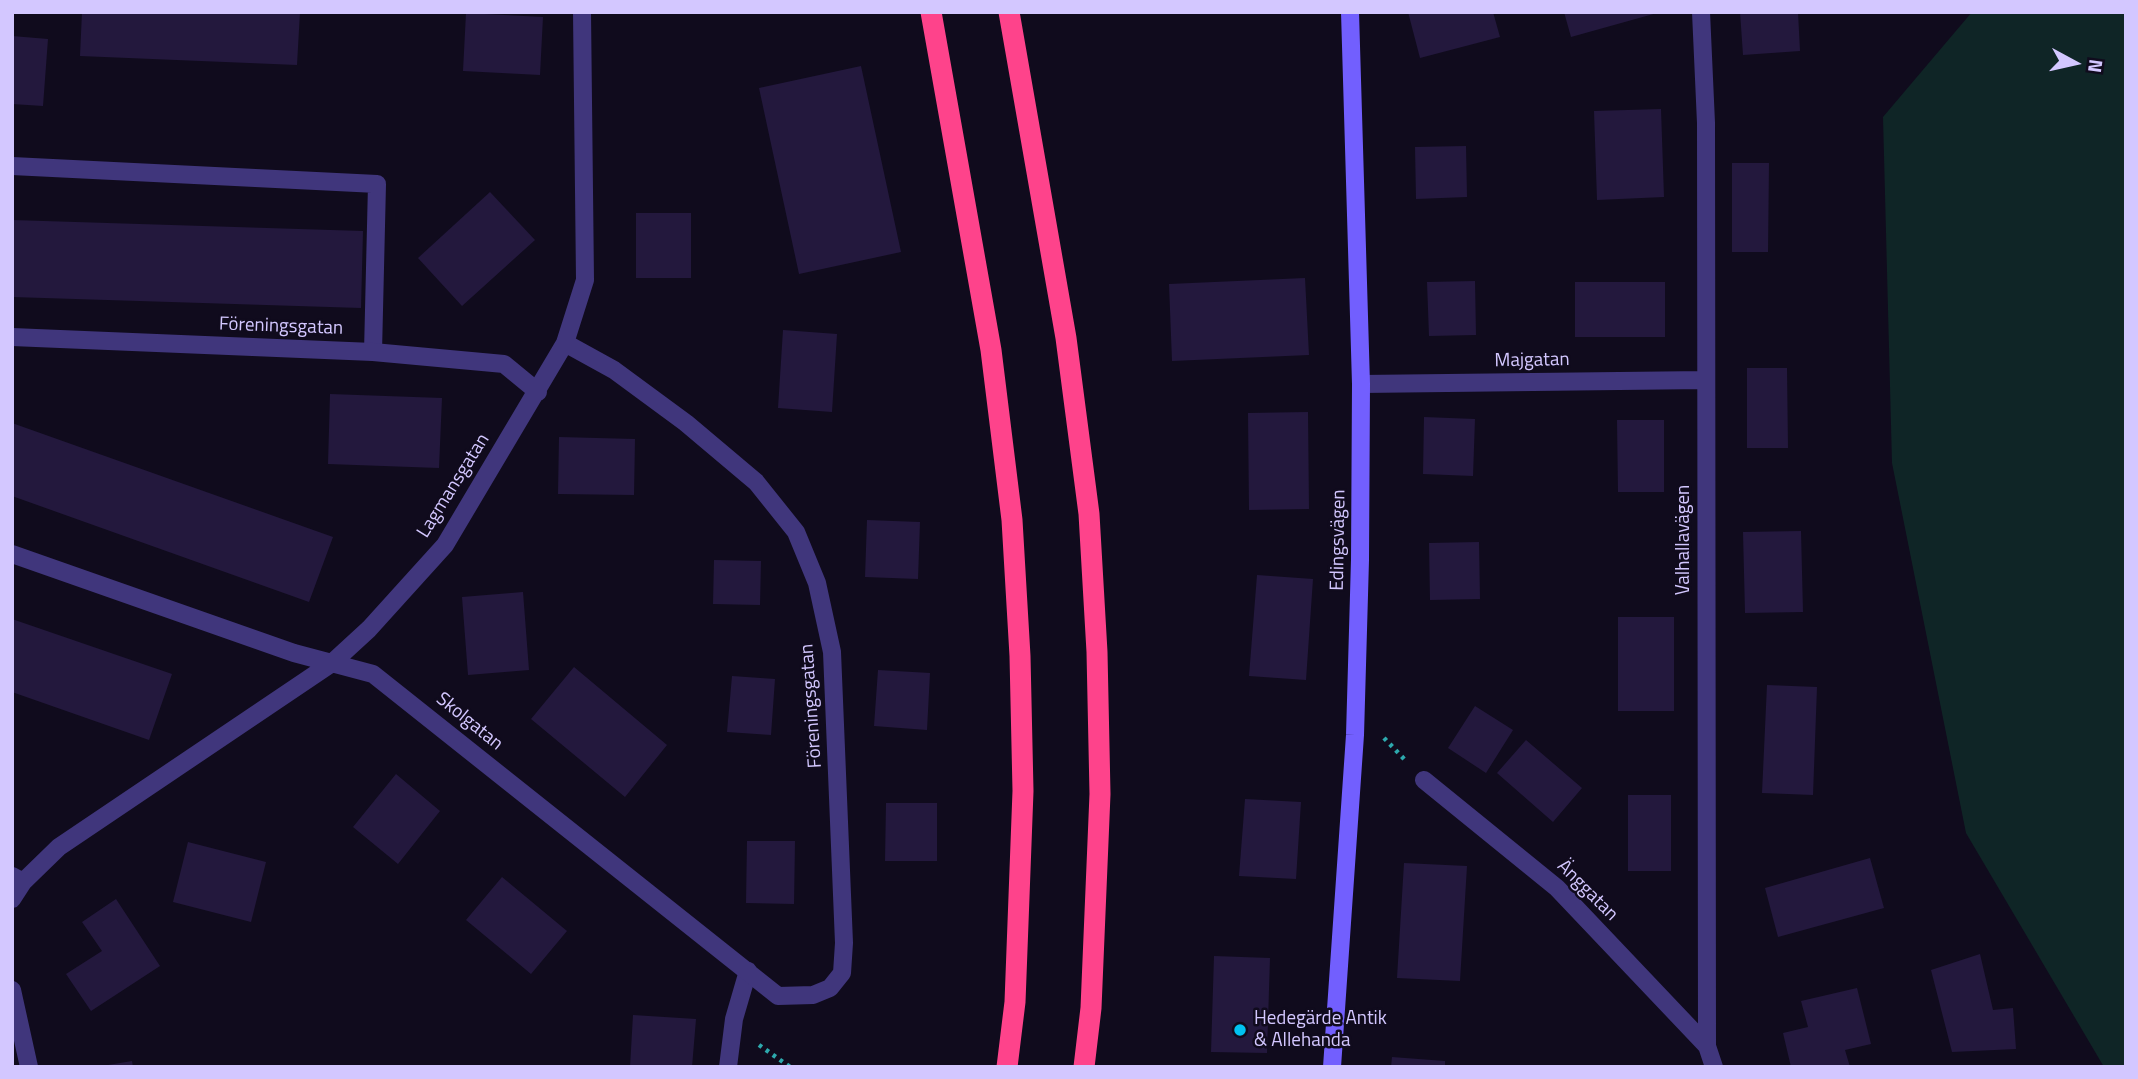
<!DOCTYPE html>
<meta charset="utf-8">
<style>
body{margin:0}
#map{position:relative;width:2138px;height:1079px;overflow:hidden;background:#100b1d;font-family:"Titillium Web",sans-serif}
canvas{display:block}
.frame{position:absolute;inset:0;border:14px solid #d3c7ff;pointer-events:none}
.north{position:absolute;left:2040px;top:28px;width:70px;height:70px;-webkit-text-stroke:5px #100b1d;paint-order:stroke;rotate:98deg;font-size:19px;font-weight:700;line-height:28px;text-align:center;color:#d3c7ff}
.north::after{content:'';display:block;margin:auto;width:24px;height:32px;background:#d3c7ff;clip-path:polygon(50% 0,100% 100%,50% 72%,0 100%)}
</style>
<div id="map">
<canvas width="2138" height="1079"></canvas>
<div class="frame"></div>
<div class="north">N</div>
</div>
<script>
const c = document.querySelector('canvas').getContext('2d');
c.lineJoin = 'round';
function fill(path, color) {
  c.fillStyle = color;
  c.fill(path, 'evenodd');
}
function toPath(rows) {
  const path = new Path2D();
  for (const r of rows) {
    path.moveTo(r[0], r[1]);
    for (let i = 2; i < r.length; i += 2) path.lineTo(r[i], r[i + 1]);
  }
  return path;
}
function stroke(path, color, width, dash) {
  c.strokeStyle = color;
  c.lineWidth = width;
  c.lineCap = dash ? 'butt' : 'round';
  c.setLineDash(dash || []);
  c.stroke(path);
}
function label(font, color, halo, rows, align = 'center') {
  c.font = font + ' "Titillium Web",sans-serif';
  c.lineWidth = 5;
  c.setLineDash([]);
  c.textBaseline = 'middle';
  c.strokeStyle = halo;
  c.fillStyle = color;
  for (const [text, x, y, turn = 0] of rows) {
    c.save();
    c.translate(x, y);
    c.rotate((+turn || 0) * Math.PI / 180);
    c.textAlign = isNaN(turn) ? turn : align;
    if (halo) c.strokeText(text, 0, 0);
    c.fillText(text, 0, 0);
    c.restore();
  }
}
const green = toPath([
 [1972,12,2126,12,2126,1067,2104,1067,1966,833,1892,463,1883,117]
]);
const building = toPath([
 [82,12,300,12,297,65,80,56],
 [1408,12,1493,12,1500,37,1420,58],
 [1564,12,1657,12,1657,13,1571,37],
 [1740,12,1798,12,1800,51,1743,55],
 [466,13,543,17,540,75,463,71],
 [12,36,48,39,43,106,12,104],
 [861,66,901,252,799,274,759,88],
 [1661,109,1664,197,1597,200,1594,111],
 [1466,146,1467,197,1416,199,1415,147],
 [1732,163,1769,163,1768,252,1732,252],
 [490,192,535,240,462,306,418,258],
 [636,213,691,213,691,278,636,278],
 [12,220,363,231,361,308,12,297],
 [1305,278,1309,355,1172,361,1169,284],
 [1475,281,1476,335,1429,336,1427,282],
 [1575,282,1665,282,1665,337,1575,337],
 [783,330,837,334,832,412,778,408],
 [1747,368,1787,368,1788,448,1747,448],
 [330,394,442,398,439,468,328,464],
 [1308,412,1309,509,1249,510,1248,413],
 [1424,417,1475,419,1473,476,1423,474],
 [1617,420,1664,420,1664,492,1618,492],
 [12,423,333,537,309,602,12,496],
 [559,437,635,439,634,495,558,494],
 [867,520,920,522,918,579,865,577],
 [1801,531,1803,612,1745,613,1743,532],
 [1479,542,1480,599,1430,600,1429,543],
 [714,560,761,561,760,605,713,604],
 [1257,575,1313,579,1306,680,1249,676],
 [523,592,529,670,468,675,462,597],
 [1618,617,1674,617,1674,711,1618,711],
 [12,619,172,674,149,740,12,692],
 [574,667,667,745,625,797,531,719],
 [878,670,930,673,927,730,874,726],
 [732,676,775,679,771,735,727,732],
 [1767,685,1817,687,1813,795,1762,793],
 [1475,706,1513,730,1486,773,1448,748],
 [1526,740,1582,788,1553,822,1497,773],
 [396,774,440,811,398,864,353,827],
 [1628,795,1671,795,1671,871,1628,871],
 [1245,799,1301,802,1296,879,1239,876],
 [886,803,937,803,937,861,885,861],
 [747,841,795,841,794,904,746,903],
 [188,842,266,862,251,922,173,902],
 [1870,858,1884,908,1778,937,1765,888],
 [1404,863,1467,866,1460,981,1397,978],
 [502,877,567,931,531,974,466,920],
 [116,899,160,966,91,1011,66,974,102,951,82,922],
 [1980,954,1993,1010,2013,1008,2016,1049,1952,1052,1931,970],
 [1214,956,1270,958,1267,1053,1211,1052],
 [1857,988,1871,1044,1845,1050,1850,1067,1791,1067,1783,1033,1808,1027,1801,1001],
 [633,1015,696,1019,692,1067,630,1067],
 [1392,1057,1445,1061,1445,1067,1391,1067],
 [132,1061,133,1067,108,1067,108,1065]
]);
const path = toPath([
 [1384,738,1407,762],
 [759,1045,790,1067]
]);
const lane = toPath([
 [12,166,377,184,373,352],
 [728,1067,734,1019,748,971]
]);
const street = toPath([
 [1701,12,1706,123,1707,1046,1714,1067],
 [12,337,373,352,504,364,538,392],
 [1361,384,1705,380],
 [12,554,294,653,373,674,778,996,813,995,830,988,842,973,844,943,832,652,817,583,796,532,756,482,686,423,614,370,565,343],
 [1424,780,1557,888,1707,1046],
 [12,876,23,882,12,899],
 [23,882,59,847,332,663,369,629,445,545,565,343,585,280,582,12],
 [12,990,29,1067]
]);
const secondary = toPath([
 [1332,1067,1355,735,1360,560,1361,384,1350,12]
]);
const highway = toPath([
 [931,12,991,350,1012,520,1020,656,1023,791,1015,1002,1007,1067],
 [1009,12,1066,338,1089,514,1097,652,1100,794,1091,1008,1084,1067]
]);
const markers = [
 [1240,1030,7,"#01c2f1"]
];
const streetNames = [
 ["Föreningsgatan",281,327,2],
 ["Majgatan",1532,361,-1],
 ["Lagmansgatan",454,486,-58],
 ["Edingsvägen",1339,540,-89],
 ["Valhallavägen",1684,540,-90],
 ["Föreningsgatan",812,706,-94],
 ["Skolgatan",469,722,39],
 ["Änggatan",1587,891,45]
];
const poiNames = [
 ["Hedegärde Antik",1254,1019],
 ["& Allehanda",1254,1041]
];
fill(green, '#0f2526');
fill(building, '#23183d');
stroke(path, '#2da9ad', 4.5, [3.5, 5]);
stroke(lane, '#40367c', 18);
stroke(street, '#40367c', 18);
stroke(secondary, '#725ffe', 18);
stroke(highway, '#fe438b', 21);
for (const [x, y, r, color] of markers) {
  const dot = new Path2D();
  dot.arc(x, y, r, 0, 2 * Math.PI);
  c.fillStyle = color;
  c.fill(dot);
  stroke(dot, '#100b1d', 2.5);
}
label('19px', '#d3c7ff', '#100b1d', streetNames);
label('19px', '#d3c7ff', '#100b1d', poiNames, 'left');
</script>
